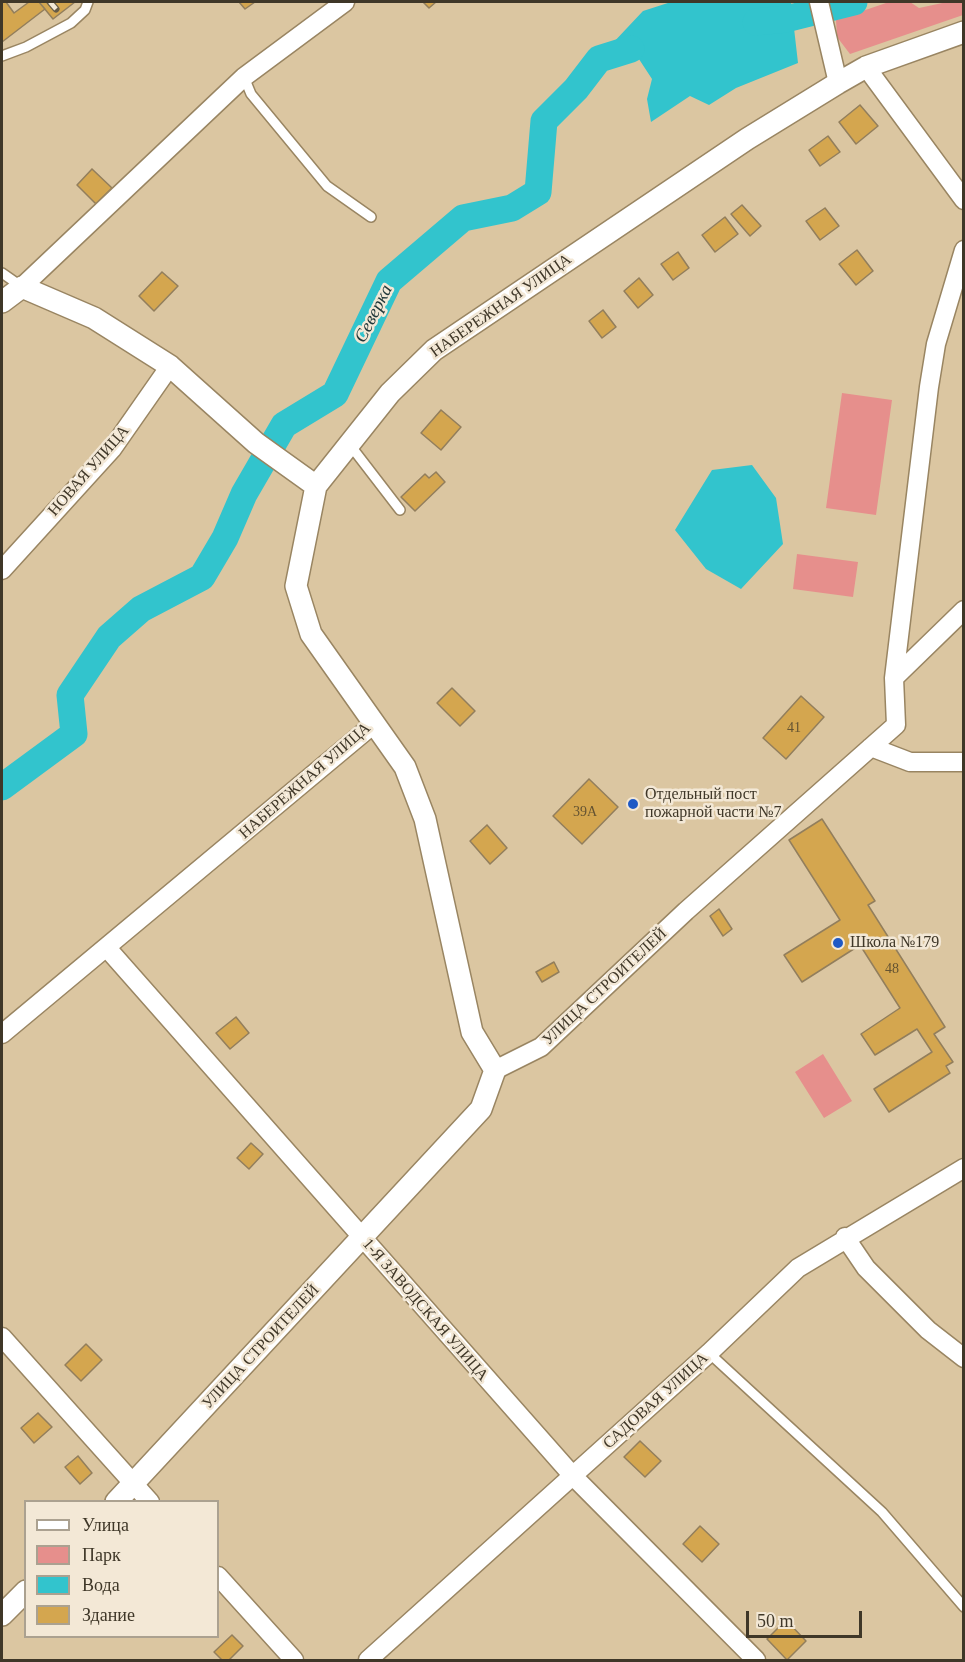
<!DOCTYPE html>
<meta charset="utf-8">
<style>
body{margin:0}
#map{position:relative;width:965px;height:1662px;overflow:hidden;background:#dbc6a1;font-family:"Times New Roman",serif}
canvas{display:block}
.frame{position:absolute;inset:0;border:3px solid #3f3728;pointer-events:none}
.legend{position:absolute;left:24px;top:1500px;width:195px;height:138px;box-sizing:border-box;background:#f3e8d6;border:2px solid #aba190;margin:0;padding:8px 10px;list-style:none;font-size:18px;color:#3f3728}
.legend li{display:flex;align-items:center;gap:12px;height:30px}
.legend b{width:30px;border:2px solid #aba190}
.scale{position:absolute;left:746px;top:1611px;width:116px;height:27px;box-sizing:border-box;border:3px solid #3f3728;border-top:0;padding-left:8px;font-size:18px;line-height:21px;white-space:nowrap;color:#3f3728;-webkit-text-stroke:4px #f3e8d6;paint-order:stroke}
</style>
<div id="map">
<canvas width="965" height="1662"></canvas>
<div class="frame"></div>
<ul class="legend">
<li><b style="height:8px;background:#fff"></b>Улица</li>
<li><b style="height:16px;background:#e68f8c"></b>Парк</li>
<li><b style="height:16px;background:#32c4cd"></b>Вода</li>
<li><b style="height:16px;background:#d4a64f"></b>Здание</li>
</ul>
<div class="scale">50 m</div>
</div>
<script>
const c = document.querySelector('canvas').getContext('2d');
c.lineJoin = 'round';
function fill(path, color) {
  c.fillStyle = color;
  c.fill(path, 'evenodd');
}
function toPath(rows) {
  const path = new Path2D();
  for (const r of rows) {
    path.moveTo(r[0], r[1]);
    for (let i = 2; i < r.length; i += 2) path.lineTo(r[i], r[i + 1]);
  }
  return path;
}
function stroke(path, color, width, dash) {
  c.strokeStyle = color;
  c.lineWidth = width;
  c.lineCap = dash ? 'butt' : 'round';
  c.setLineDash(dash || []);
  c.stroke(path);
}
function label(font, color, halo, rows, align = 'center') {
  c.font = font + ' "Times New Roman",serif';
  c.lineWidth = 5;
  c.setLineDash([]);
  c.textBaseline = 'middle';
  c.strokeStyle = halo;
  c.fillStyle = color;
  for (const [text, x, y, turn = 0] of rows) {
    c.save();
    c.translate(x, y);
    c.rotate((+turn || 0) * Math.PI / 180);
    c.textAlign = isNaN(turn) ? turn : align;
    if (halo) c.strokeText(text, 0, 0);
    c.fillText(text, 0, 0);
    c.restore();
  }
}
const green = toPath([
 [889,2,910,2,919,8,947,2,963,2,963,15,850,54,837,37,836,20],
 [842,393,892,400,876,515,826,508],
 [797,554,858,562,853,597,793,589],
 [823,1054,852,1101,824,1118,795,1072]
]);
const water = toPath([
 [671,2,791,2,798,63,736,88,709,105,690,96,651,122,647,99,652,79,635,53,595,62,643,11],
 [752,465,776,498,783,544,741,589,706,569,675,530,712,470]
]);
const river = toPath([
 [756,22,786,19,854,2],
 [2,787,74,734,70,695,109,637,141,609,202,577,225,538,244,494,284,425,335,394,389,281,463,218,512,208,538,192,544,121,576,89,599,59,631,49]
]);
const building = toPath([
 [2,2,6,2,14,13,29,2,39,2,45,9,2,42,2,2],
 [39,2,75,2,53,19,39,2],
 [239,2,255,2,245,9,239,2],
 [423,2,436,2,429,8,423,2],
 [860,105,878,126,856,144,839,122,860,105],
 [828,136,840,152,820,166,809,150,828,136],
 [92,169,112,188,96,204,77,185,92,169],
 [742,205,761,226,750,236,731,214,742,205],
 [825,208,839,226,820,240,806,221,825,208],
 [725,217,738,234,715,252,702,235,725,217],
 [857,250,873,271,856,285,839,264,857,250],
 [678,252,689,268,673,280,661,264,678,252],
 [162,272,178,286,154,311,139,296,162,272],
 [639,278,653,295,638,308,624,291,639,278],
 [603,310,616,327,602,338,589,321,603,310],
 [441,410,461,427,441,450,421,433,441,410],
 [436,472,445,482,415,511,401,497,425,474,429,478,436,472],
 [452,688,475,711,460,726,437,703,452,688],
 [801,696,824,717,786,759,763,738,801,696],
 [589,779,618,807,582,844,553,816,589,779],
 [822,819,875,901,868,905,945,1027,934,1034,953,1062,946,1066,950,1073,889,1112,874,1089,932,1052,917,1029,875,1055,861,1034,900,1008,860,945,802,982,784,955,840,920,789,840,822,819],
 [487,825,507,848,490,864,470,841,487,825],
 [719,909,732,929,723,936,710,916,719,909],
 [554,962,559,972,542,982,536,972,554,962],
 [236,1017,249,1033,230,1049,216,1033,236,1017],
 [251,1143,263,1154,249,1169,237,1158,251,1143],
 [86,1344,102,1360,81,1381,65,1365,86,1344],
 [38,1413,52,1427,34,1443,21,1428,38,1413],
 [640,1441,661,1461,645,1477,624,1457,640,1441],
 [78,1456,92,1473,80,1484,65,1467,78,1456],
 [700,1526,719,1544,702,1562,683,1544,700,1526],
 [786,1620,806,1641,787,1660,767,1639,786,1620],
 [232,1635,243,1646,229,1660,222,1660,214,1652,232,1635]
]);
const service = toPath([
 [2,56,26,47,71,23,85,10,88,2],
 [244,77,251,94,327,186,371,217],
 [2,273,22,287],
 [350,445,400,510],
 [709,1353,882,1512,964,1607]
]);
const minor = toPath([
 [819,2,838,83],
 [866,67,964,200],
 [22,287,244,77,345,2],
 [2,570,112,449,170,366],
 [894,678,964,610],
 [871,747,910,762,964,762],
 [107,948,573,1476,756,1660],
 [2,1034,375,723],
 [495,1070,541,1047,686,911,896,725,894,678,929,387,936,344,964,250],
 [845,1237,866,1268,928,1330,964,1358],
 [2,1337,150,1502],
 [218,1576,294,1660],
 [368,1660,709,1353,798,1268,964,1168]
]);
const tertiary = toPath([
 [2,302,22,287,94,318,170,366,256,443,316,486],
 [116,1502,481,1109,495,1070,472,1032,425,819,405,767,311,634,296,586,316,486,390,393,434,350,747,139,838,83,866,67,964,32],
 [2,1615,26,1591]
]);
const rail = toPath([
 [50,2,56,9]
]);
const markers = [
 [633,804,6,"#1f59c5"],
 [838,943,6,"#1f59c5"]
];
const numberNames = [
 ["41",794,728],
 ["39А",585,812],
 ["48",892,969]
];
const streetNames = [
 ["НАБЕРЕЖНАЯ УЛИЦА",501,306,-35],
 ["НОВАЯ УЛИЦА",89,471,-49],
 ["НАБЕРЕЖНАЯ УЛИЦА",305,781,-41],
 ["УЛИЦА СТРОИТЕЛЕЙ",605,987,-43],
 ["1-Я ЗАВОДСКАЯ УЛИЦА",425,1310,49],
 ["УЛИЦА СТРОИТЕЛЕЙ",261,1347,-47],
 ["САДОВАЯ УЛИЦА",656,1401,-42]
];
const poiNames = [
 ["Отдельный пост",645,795],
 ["пожарной части №7",645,813],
 ["Школа №179",850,943]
];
const waterNames = [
 ["Северка",374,314,-63]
];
fill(green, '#e68f8c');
fill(water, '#32c4cd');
stroke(river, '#32c4cd', 27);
fill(building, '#d4a64f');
stroke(building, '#927e5c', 1.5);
stroke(service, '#998562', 12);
stroke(minor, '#998562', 21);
stroke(tertiary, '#998562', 24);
stroke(service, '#fff', 9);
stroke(minor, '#fff', 18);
stroke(tertiary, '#fff', 21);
stroke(rail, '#675c47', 7);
stroke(rail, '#f3e8d6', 4.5, [14]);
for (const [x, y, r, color] of markers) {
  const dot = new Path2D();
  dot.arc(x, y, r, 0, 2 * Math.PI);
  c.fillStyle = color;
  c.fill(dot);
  stroke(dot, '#f3e8d6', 2);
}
label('14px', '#645332', null, numberNames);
label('16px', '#3f3728', '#f3e8d6', streetNames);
label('16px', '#3f3728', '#f3e8d6', poiNames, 'left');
label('italic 18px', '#203739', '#f3e8d6', waterNames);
</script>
